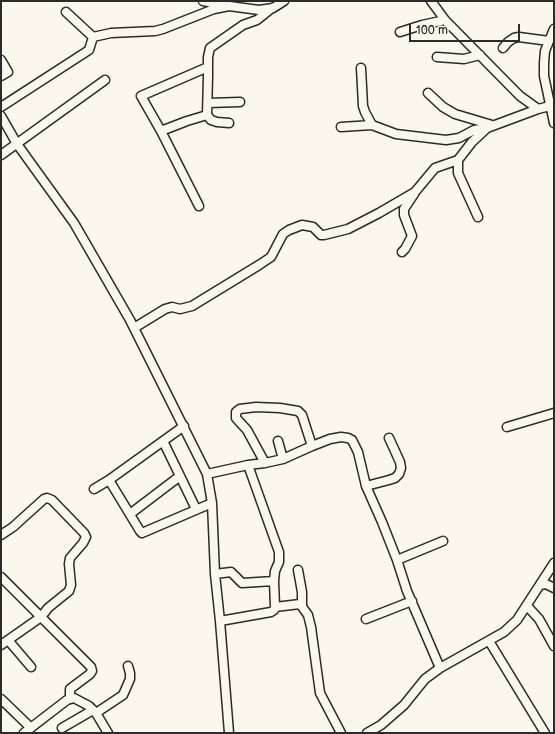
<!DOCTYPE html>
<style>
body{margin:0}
#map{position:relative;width:555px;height:734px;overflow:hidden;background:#fbf7ec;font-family:"Balsamiq Sans",sans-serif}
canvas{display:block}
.frame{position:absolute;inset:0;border:2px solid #2b2b2b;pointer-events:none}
.scale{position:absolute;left:409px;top:24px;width:111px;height:18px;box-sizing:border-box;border:2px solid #2b2b2b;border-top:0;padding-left:5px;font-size:12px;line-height:14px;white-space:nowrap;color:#2b2b2b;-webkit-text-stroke:3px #fbf7ec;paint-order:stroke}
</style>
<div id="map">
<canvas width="555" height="734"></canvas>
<div class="frame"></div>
<div class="scale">100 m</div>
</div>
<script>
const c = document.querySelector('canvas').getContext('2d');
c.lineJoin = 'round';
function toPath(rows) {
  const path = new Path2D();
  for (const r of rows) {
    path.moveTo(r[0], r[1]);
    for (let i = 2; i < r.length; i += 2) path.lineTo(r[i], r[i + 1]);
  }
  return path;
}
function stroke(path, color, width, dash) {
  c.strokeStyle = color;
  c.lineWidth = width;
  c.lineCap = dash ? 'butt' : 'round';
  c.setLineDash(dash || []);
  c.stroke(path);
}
const minor = toPath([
 [203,1,224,5],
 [431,1,445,20,520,96,538,109,550,106],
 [66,12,93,37],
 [554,29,545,51,544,63,544,76,554,123],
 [400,32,422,25,445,20],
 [503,48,508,42,514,38,519,37,549,41],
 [437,57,464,59,480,55],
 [1,60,8,72,1,76],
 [361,68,363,106,365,112,372,125,396,134,446,140,459,138,474,130,487,128],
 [428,93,443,107,455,114,492,125],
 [208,103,240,102],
 [1,107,89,50,93,37,111,33,155,31,163,29,214,9,229,6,259,10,273,8,284,1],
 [207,115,211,120,217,122,229,123],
 [1,116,17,144,74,223,130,320,207,474,212,503,215,574,220,621,229,733],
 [341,127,372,125],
 [161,131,187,121,207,115,208,76,208,57,210,48,243,25,257,20,272,8],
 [1,155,105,80],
 [199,206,161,131,141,96,208,67],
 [478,217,458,173,458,160,472,142,487,128,538,109],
 [402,252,405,249,412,236,404,215,404,209,414,194],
 [134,328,165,309,172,307,180,309,192,306,259,265,271,257,283,234,289,230,302,225,313,227,321,235,324,235,348,229,379,213,415,192,435,168,458,160],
 [507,427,554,413],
 [163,441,196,509],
 [278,441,283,459],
 [265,463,247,430,236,418,236,412,240,409,256,407,280,408,298,411,302,415,312,446],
 [207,474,248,465,265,463,283,459,312,446,330,439,341,437,348,438,352,440,358,452,366,486,382,522,397,560,407,591,440,668],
 [109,480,140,531,142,533,212,503],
 [366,486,389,480,395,478,399,474,401,468,400,462,389,438],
 [94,489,109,480,184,426],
 [130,514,180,476],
 [1,535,13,527,44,499,47,498,52,500,84,533,86,537,83,543,70,558,69,564,71,585,69,591,48,608,41,617,1,645],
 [397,560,443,541],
 [298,570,302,592,302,606],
 [215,574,231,572,242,583,274,581],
 [1,577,91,667,92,671,90,674,70,689,70,698],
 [540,585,546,584,554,588],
 [527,606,539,619,554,646],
 [275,607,300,604,308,615,311,627,320,693,341,733],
 [366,619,412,601],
 [220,621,271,612,274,610,275,607,274,581,275,571,279,562,279,552,248,465],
 [8,640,31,667],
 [489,641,545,733],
 [1,699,31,728],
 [96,713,123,695,130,679,130,673,128,666],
 [62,728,93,710],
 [24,733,67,700,74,698,89,706,96,713,108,733],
 [367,733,381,725,404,705,425,679,440,668,504,632,517,620,554,563]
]);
stroke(minor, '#2b2b2b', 11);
stroke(minor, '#fbf7ec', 8);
</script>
